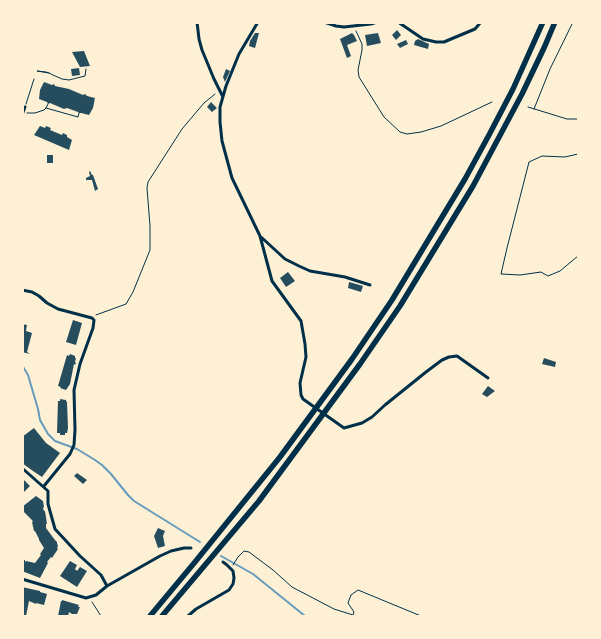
<!DOCTYPE html>
<style>
body{margin:0}
#map{position:relative;width:601px;height:639px;overflow:hidden;background:#fdf0d5;font-family:"Roboto Condensed",sans-serif}
canvas{display:block}
.frame{position:absolute;inset:0;border:24px solid #fdf0d5;pointer-events:none}
</style>
<div id="map">
<canvas width="601" height="639"></canvas>
<div class="frame"></div>
</div>
<script>
const c = document.querySelector('canvas').getContext('2d');
c.lineJoin = 'round';
function toPath(rows) {
  const path = new Path2D();
  for (const r of rows) {
    path.moveTo(r[0], r[1]);
    for (let i = 2; i < r.length; i += 2) path.lineTo(r[i], r[i + 1]);
  }
  return path;
}
function stroke(path, color, width, dash) {
  c.strokeStyle = color;
  c.lineWidth = width;
  c.lineCap = dash ? 'butt' : 'round';
  c.setLineDash(dash || []);
  c.stroke(path);
}
function fill(path, color) {
  c.fillStyle = color;
  c.fill(path, 'evenodd');
}
const stream = toPath([
 [22,365,28,375,38,409,40,420,48,434,55,441,77,449,95,460,102,465,111,474,128,495,134,501,200,542],
 [221,556,253,574,305,616]
]);
const building = toPath([
 [397,30,401,35,396,40,392,35],
 [255,33,259,33,255,48,249,46,250,41],
 [352,33,354,35,357,41,347,45,351,56,347,58,340,39],
 [378,33,381,43,367,46,365,35],
 [418,39,429,44,428,49,414,45,415,41],
 [406,40,408,44,400,48,397,44],
 [84,51,90,66,80,67,72,52],
 [79,68,80,75,72,76,71,69],
 [226,69,230,71,225,82,223,77],
 [44,82,52,85,54,84,55,86,69,89,83,95,85,94,87,96,95,98,93,108,89,115,81,113,79,113,78,112,67,108,64,109,50,103,48,104,47,102,39,99,40,90],
 [211,102,217,108,212,112,207,107],
 [40,126,45,128,46,126,51,128,50,130,62,135,63,133,67,135,67,137,72,140,69,150,34,135],
 [47,155,53,155,53,163,47,163],
 [90,171,92,175,93,175,98,189,95,191,92,180,86,180,86,178,90,176,89,172],
 [288,272,295,281,286,287,280,278],
 [349,282,363,286,361,292,348,288],
 [73,320,82,323,76,345,66,342],
 [22,324,27,325,26,331,32,333,27,352,30,354,22,352],
 [70,354,75,356,75,358,76,358,75,362,76,363,75,365,74,364,70,384,66,390,60,388,61,387,58,386,67,355,69,356],
 [544,358,556,362,555,367,542,364],
 [488,386,495,391,487,397,482,394],
 [60,399,66,400,66,401,67,402,68,428,67,433,65,433,65,435,60,435,60,433,57,433,58,401,60,401],
 [34,428,46,443,60,453,42,477,33,471,22,463,22,437],
 [77,473,87,480,83,484,74,476],
 [22,478,30,486,22,494],
 [36,496,43,501,44,507,43,508,44,511,45,511,47,524,46,524,46,528,55,540,57,542,57,543,58,546,57,548,58,549,52,558,51,557,47,562,48,563,40,578,22,571,22,560,25,560,25,562,26,561,35,563,41,555,40,554,44,548,39,540,39,539,35,531,34,531,32,522,33,522,32,520,22,510,22,507],
 [158,528,165,531,163,536,165,546,158,548,154,536],
 [70,561,77,565,75,569,77,571,80,567,87,571,77,587,60,576],
 [22,587,40,591,40,592,47,594,44,605,36,603,36,604,29,601,26,616,22,616],
 [62,600,79,605,78,607,80,607,77,614,72,614,69,612,68,616,58,616,61,601,62,601]
]);
const path = toPath([
 [356,31,362,44,362,50,358,70,359,77,384,117,400,132,407,134,421,132,441,126,492,102],
 [49,73,37,71,46,72,49,73,53,75,62,79,69,80,85,76,86,69],
 [26,104,34,79],
 [528,107,567,119,577,119,578,120],
 [46,108,78,117,79,113],
 [534,109,550,69,573,22],
 [27,113,35,113,44,110,46,108,48,104],
 [578,154,565,157,542,156,529,162,507,248,501,274,520,275,541,272,548,276,560,271,578,256],
 [96,315,126,304,133,292,150,250,150,226,147,188,148,182,182,129,204,103,215,94],
 [233,565,238,557,244,551,249,552,273,570,292,587,334,609,353,615,354,612,348,603,351,595,358,590,421,616],
 [92,602,101,616]
]);
const minor = toPath([
 [197,22,199,39,202,50,214,79,223,97],
 [258,22,239,54,226,86,220,107,220,122,222,141,232,178,260,236,272,281,301,321,305,344,306,357,300,383,301,395,303,399,344,428,362,423,372,417,385,405,426,372,442,360,449,357,457,356,488,378],
 [324,22,336,26,344,27,371,24,377,22],
 [398,22,423,39,436,42,444,42,451,39,475,29,481,22],
 [22,115,25,107],
 [261,237,285,259,299,266,310,271,345,277,370,285],
 [22,290,32,292,39,296,47,303,58,309,92,318,94,320,93,328,80,364,74,390,75,430,74,445,70,454,44,486],
 [22,468,48,491,48,504,55,529,80,556,101,575,107,586],
 [22,579,86,598,96,595,107,586,160,556,171,551,184,548,191,548],
 [188,616,196,609,229,590,233,584,234,578,233,571,227,565,223,562]
]);
const motorway = toPath([
 [150,616,195,562,280,457,352,359,392,300,465,179,489,135,513,89,543,22],
 [162,616,259,501,360,364,400,306,473,186,522,94,544,48,555,22]
]);
stroke(stream, '#669bbc', 2);
fill(building, '#264d5e');
stroke(path, '#003049', 1);
stroke(minor, '#003049', 3);
stroke(motorway, '#003049', 5.5);
</script>
